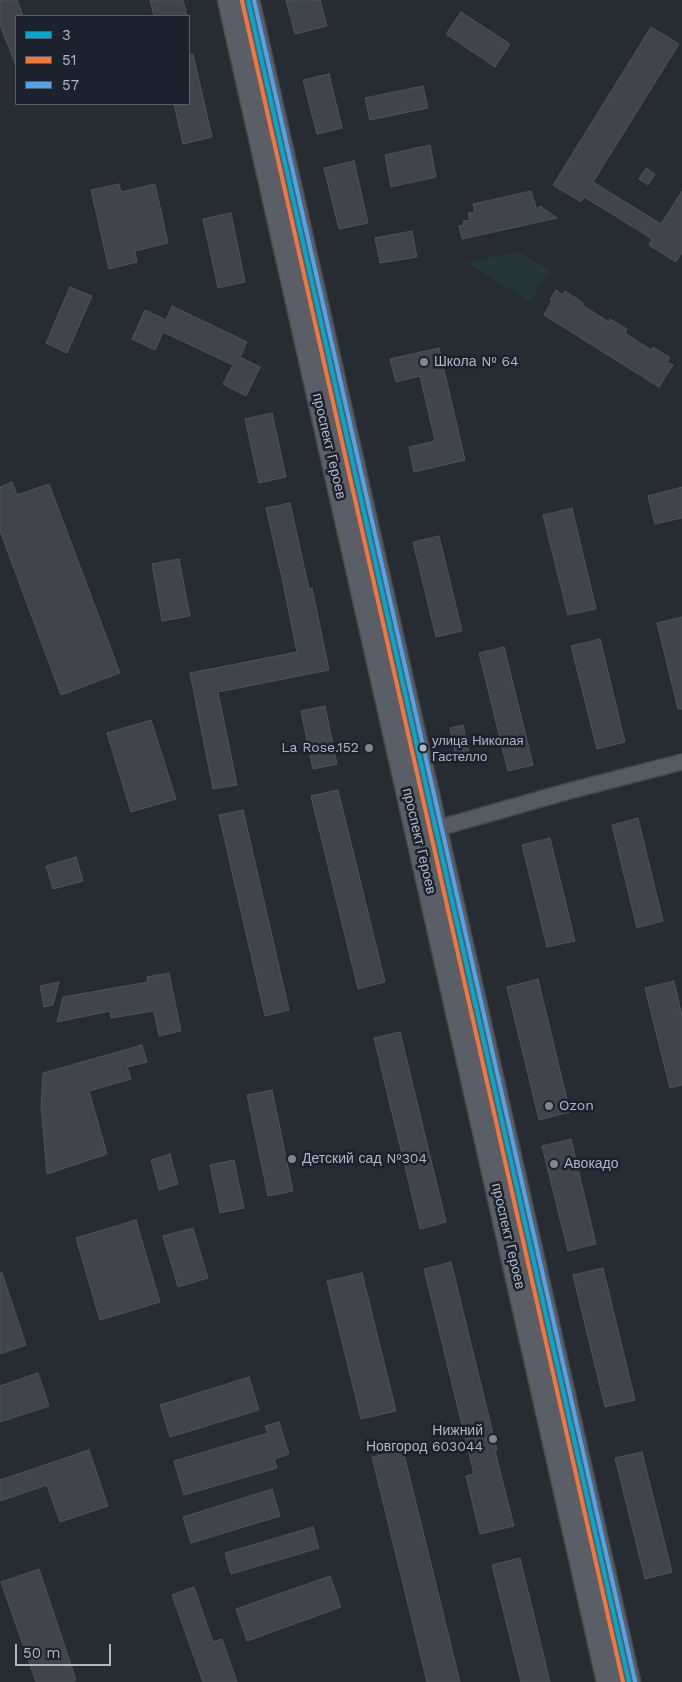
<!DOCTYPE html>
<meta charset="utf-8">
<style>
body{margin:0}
#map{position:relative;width:682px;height:1682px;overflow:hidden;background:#272b32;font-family:"Work Sans",sans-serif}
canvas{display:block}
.legend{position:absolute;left:15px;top:15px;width:175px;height:90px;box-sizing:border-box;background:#1b212d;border:1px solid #575d69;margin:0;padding:6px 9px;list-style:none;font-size:15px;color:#b0b6c4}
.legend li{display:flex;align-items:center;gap:10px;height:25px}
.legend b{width:25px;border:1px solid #575d69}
.scale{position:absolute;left:15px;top:1644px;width:96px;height:22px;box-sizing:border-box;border:2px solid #b0b6c4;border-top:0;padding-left:6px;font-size:15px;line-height:18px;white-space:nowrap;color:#b0b6c4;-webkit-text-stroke:4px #1b212d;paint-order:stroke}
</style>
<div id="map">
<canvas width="682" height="1682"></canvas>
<ul class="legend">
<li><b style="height:6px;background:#00a9ce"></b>3</li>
<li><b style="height:6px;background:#f5763a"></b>51</li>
<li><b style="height:6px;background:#53a3e8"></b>57</li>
</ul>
<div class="scale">50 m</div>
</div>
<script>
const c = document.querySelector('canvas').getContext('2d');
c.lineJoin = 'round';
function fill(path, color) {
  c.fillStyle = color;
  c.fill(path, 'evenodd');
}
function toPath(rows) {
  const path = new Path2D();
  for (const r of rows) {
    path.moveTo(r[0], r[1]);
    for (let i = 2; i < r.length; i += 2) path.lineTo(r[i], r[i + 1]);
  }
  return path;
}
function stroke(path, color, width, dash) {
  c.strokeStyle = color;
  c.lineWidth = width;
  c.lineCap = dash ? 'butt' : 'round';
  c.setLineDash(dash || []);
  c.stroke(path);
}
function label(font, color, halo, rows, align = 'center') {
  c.font = font + ' "Work Sans",sans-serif';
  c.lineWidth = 5;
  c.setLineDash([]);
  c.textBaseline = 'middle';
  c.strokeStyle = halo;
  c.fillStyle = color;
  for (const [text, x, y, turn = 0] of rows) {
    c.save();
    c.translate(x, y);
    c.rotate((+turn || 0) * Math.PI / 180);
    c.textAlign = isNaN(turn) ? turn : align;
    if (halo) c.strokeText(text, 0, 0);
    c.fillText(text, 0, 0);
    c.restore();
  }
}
const green = toPath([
 [518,251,550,271,530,302,466,263]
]);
const building = toPath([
 [0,0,17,0,23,16,16,16,16,66,0,25,0,0],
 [150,0,183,0,187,16,154,16,150,0],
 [286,0,320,0,327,26,295,34,286,0],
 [461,12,510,44,495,67,446,34,461,12],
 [651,27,679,44,593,182,661,224,682,191,682,252,676,262,649,245,652,239,625,222,584,197,581,202,553,185,651,27],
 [189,54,193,54,212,137,183,144,174,104,189,104,189,54],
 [329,74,342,128,317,134,303,80,329,74],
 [423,86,428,108,370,120,365,98,423,86],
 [430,145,436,177,391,187,385,155,430,145],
 [354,161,368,223,339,229,324,168,354,161],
 [646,168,655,174,648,185,639,179,646,168],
 [119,184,121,192,155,184,168,243,135,251,137,262,109,269,91,190,119,184],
 [531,191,537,210,540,206,557,218,462,239,459,226,464,225,463,221,470,220,468,213,475,212,473,204,531,191],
 [231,213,245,282,218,288,203,219,231,213],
 [412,231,417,257,380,263,375,238,412,231],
 [70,287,92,296,67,353,46,343,70,287],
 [556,290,562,295,565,291,583,303,582,305,609,322,610,319,627,329,625,333,651,350,653,347,670,358,667,362,673,365,659,387,544,315,552,301,550,300,556,290],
 [172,306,247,342,240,357,260,367,246,396,223,384,233,365,163,332,155,350,132,339,145,310,166,320,172,306],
 [439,348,465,460,414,472,409,447,435,441,420,376,396,382,390,359,439,348],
 [272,413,286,477,259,483,245,419,272,413],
 [12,482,17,495,49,484,120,673,61,695,0,531,0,487,12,482],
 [682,487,682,518,655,524,648,496,682,487],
 [290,503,309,589,312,588,329,670,218,692,237,785,213,789,190,673,297,652,282,578,266,508,290,503],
 [572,508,596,609,568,615,543,515,572,508],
 [439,536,462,631,436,637,413,542,439,536],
 [179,559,190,616,162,621,152,564,179,559],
 [682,617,682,709,678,709,657,623,682,617],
 [600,639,625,742,597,749,571,646,600,639],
 [504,647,533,765,508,771,479,653,504,647],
 [325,706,337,764,313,769,301,711,325,706],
 [151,720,176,799,131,812,107,733,151,720],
 [463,725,469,753,456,756,450,728,463,725],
 [338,790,385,982,358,989,311,796,338,790],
 [243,810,289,1010,265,1016,219,815,243,810],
 [638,818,663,921,637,928,612,825,638,818],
 [550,838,575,941,547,947,522,845,550,838],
 [76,857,83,881,53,889,46,866,76,857],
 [169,973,181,1031,159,1036,154,1011,111,1018,110,1011,57,1022,63,997,148,982,147,977,169,973],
 [538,979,570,1112,539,1120,507,987,538,979],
 [674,981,682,1016,682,1085,670,1088,645,988,674,981],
 [59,982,53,1005,44,1007,40,986,59,982],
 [400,1032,446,1222,420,1229,374,1038,400,1032],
 [142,1045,147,1062,127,1067,131,1079,89,1091,107,1154,47,1174,41,1106,43,1073,142,1045],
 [272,1090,293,1191,268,1196,247,1095,272,1090],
 [571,1139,596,1244,568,1251,542,1146,571,1139],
 [170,1154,178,1184,159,1190,151,1160,170,1154],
 [234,1160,244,1208,220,1213,210,1165,234,1160],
 [136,1220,160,1302,100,1320,76,1238,136,1220],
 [193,1228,208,1278,178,1287,163,1236,193,1228],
 [451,1262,497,1450,495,1451,514,1526,480,1534,466,1476,474,1474,424,1269,451,1262],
 [603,1268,635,1400,605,1407,573,1275,603,1268],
 [0,1273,2,1273,26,1345,0,1354,0,1273],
 [362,1273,396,1411,361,1419,327,1281,362,1273],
 [38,1373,49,1406,0,1422,0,1386,38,1373],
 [249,1377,259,1410,170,1437,160,1405,249,1377],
 [279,1422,289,1454,274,1459,277,1468,184,1495,174,1461,268,1433,265,1426,279,1422],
 [89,1450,108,1506,60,1522,47,1485,0,1501,0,1480,89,1450],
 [403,1450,460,1682,427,1682,372,1457,403,1450],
 [642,1452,672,1572,645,1579,615,1458,642,1452],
 [272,1489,280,1516,191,1543,183,1517,272,1489],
 [313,1527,319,1548,231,1574,225,1553,313,1527],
 [520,1558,550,1682,521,1682,492,1565,520,1558],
 [39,1569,76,1680,71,1682,36,1682,1,1582,39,1569],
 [330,1576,341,1607,247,1641,236,1609,330,1576],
 [194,1587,213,1642,222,1639,237,1682,203,1682,172,1595,194,1587]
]);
const street = toPath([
 [435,829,569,791,682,762]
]);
const secondary = toPath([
 [229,0,608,1682],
 [248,0,629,1682]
]);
const bus1 = toPath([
 [248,0,629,1682]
]);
const bus2 = toPath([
 [242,1,623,1682]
]);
const bus3 = toPath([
 [254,0,635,1681]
]);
const markers = [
 [424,362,5,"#808591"],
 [369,748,5,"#808591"],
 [423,748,4.5,"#b0b6c4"],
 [549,1106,5,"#808591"],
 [292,1159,5,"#808591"],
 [554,1164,5,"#808591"],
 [493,1439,5,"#808591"]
];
const busNames = [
 ["улица Николая",432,741],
 ["Гастелло",432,757]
];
const poiNames = [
 ["Школа № 64",434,362],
 ["La Rose.152",359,748,"right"],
 ["Ozon",559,1106],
 ["Детский сад №304",302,1159],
 ["Авокадо",564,1164],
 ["Нижний",483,1431,"right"],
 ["Новгород 603044",483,1447,"right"]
];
const streetNames = [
 ["проспект Героев",329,446,77],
 ["проспект Героев",419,841,77],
 ["проспект Героев",508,1236,77]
];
fill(green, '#253538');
fill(building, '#41444b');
stroke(building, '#4e535a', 1);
stroke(street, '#44474d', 18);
stroke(secondary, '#44474d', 25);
stroke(street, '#565a61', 15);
stroke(secondary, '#5a5e66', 22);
stroke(bus1, '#00a9ce', 4);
stroke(bus2, '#f5763a', 4);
stroke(bus3, '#53a3e8', 4);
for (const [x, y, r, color] of markers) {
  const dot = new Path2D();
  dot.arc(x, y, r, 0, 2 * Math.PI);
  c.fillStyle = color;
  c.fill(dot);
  stroke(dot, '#1b212d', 2);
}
label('13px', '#b0b6c4', '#1b212d', busNames, 'left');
label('14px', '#b0b6c4', '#1b212d', poiNames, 'left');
label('14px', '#b0b6c4', '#1b212d', streetNames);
</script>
